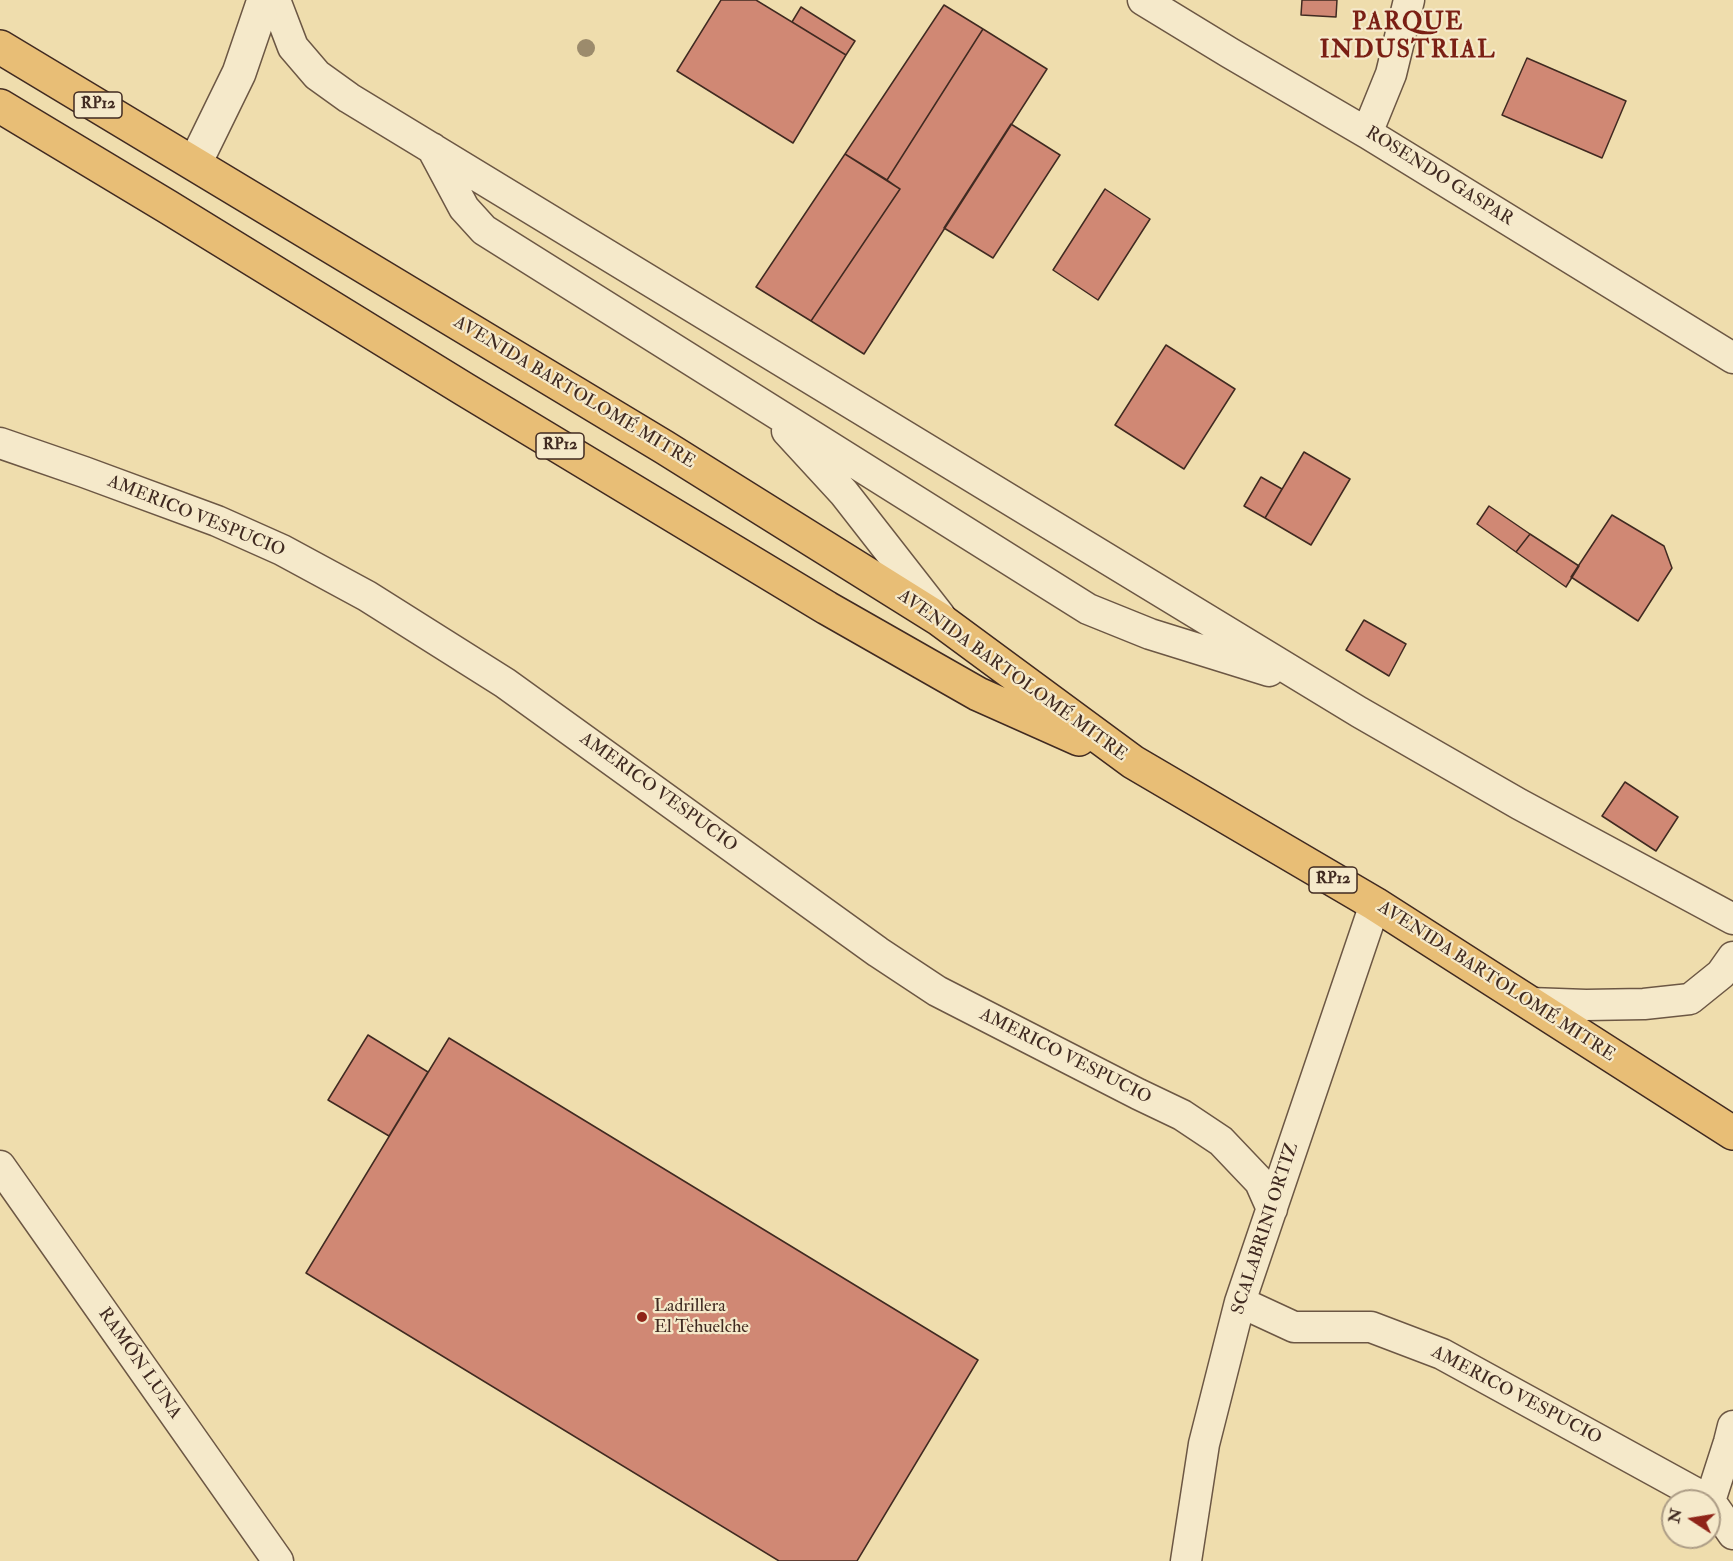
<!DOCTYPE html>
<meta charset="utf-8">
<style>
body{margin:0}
#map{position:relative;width:1733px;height:1561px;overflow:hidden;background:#efddad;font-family:"IM FELL Double Pica",serif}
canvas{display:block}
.north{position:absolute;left:1661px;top:1489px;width:60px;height:60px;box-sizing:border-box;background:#f5e9ca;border:2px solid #ad9d86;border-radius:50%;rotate:282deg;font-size:16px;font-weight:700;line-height:24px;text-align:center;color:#402a21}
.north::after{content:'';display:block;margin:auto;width:21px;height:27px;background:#8f2418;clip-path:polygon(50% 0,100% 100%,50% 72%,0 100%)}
</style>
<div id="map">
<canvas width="1733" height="1561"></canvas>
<div class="north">N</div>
</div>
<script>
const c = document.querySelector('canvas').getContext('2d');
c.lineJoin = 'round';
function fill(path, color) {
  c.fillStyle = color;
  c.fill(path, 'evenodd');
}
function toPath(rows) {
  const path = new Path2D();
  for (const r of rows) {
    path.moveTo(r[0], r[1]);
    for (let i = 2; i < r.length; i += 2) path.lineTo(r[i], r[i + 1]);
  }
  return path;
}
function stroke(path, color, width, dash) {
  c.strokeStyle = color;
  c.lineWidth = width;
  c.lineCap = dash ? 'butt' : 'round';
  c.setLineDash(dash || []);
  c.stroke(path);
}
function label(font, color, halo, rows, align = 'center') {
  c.font = font + ' "IM FELL Double Pica",serif';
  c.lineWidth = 4.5;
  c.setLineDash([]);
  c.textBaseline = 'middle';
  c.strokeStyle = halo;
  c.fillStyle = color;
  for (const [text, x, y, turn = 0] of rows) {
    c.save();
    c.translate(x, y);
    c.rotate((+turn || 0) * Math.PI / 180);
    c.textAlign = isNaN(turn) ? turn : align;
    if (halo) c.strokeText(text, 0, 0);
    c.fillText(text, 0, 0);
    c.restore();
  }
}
const building = toPath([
 [721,0,756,0,846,55,793,143,677,71,721,0],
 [1302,0,1337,0,1336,17,1301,15,1302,0],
 [944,5,983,29,887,180,845,154,944,5],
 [801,7,855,41,846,55,792,22,801,7],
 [983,29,1047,69,864,354,811,321,900,189,887,180,983,29],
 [1527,58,1626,101,1602,158,1502,115,1527,58],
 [1011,124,1060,155,993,258,944,228,1011,124],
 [845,154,900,189,811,321,756,287,845,154],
 [1105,189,1150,219,1098,300,1053,270,1105,189],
 [1166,345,1235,389,1184,469,1115,425,1166,345],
 [1304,452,1350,479,1311,545,1265,518,1304,452],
 [1261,477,1282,489,1265,518,1244,506,1261,477],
 [1489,506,1530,534,1516,552,1477,524,1489,506],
 [1612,515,1664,546,1672,568,1638,621,1571,577,1612,515],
 [1530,534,1579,566,1566,587,1516,552,1530,534],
 [1364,620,1406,644,1389,676,1346,650,1364,620],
 [1625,782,1678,817,1656,851,1602,816,1625,782],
 [368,1035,428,1072,389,1136,328,1100,368,1035],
 [449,1038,978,1360,857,1561,779,1561,306,1273,449,1038]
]);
const minor = toPath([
 [275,0,293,47,317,75,349,98,1359,712,1519,804,1733,919],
 [1143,0,1230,53,1367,133,1733,358],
 [1367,133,1391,74,1409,0],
 [432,148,464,208,484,230,1088,609,1150,634,1269,671],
 [787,431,844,493,940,616],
 [0,443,84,472,217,521,282,550,367,596,505,683,878,952,937,991,1138,1094,1182,1115,1221,1141,1260,1182,1272,1209],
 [1530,1003,1586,1005,1644,1004,1690,999,1721,974,1733,957],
 [0,1166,278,1561],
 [1240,1302,1294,1327,1371,1327,1442,1354,1710,1501,1733,1534],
 [1710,1501,1729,1442,1733,1426],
 [1186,1561,1204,1444,1240,1302,1375,904]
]);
const tertiary = toPath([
 [195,163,239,73,264,0]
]);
const primary = toPath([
 [0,47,664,447,939,619,1133,762,1375,904,1733,1133],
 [0,106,168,207,464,389,827,608,978,694,1079,739]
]);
const trees = [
 [586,48]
];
const markers = [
 [642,1317,6,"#8f2418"]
];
const shields = [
 [98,105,48],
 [560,446,48],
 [1333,880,48]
];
const shieldNames = [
 ["RP12",98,105],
 ["RP12",560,446],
 ["RP12",1333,880]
];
const streetNames = [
 ["ROSENDO GASPAR",1439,177,32],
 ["AVENIDA BARTOLOMÉ MITRE",574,393,31],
 ["AMERICO VESPUCIO",196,517,22],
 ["AVENIDA BARTOLOMÉ MITRE",1012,676,36],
 ["AMERICO VESPUCIO",658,793,36],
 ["AVENIDA BARTOLOMÉ MITRE",1496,982,33],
 ["AMERICO VESPUCIO",1065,1057,27],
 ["SCALABRINI ORTIZ",1266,1229,-72],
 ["RAMÓN LUNA",139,1364,55],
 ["AMERICO VESPUCIO",1516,1396,28]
];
const poiNames = [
 ["Ladrillera",654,1307],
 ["El Tehuelche",654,1328]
];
const districtNames = [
 ["PARQUE",1408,24],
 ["INDUSTRIAL",1408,52]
];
fill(building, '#d08874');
stroke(building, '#402a21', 1.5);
stroke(minor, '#6c5744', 33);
stroke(tertiary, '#6c5744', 36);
stroke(primary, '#402a21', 36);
stroke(minor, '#f5e9ca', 30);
stroke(tertiary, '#f5e9ca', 33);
stroke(primary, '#e8be76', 33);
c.fillStyle = '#9c8b6c';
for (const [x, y] of trees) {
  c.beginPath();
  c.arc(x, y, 9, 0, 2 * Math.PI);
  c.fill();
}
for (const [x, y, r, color] of markers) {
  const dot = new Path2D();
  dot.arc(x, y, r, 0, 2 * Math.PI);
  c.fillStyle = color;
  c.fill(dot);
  stroke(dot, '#f5e9ca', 2);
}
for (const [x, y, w] of shields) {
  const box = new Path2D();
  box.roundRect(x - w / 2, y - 13, w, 26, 4.5);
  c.fillStyle = '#f5e9ca';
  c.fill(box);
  stroke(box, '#402a21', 1.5);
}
label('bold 16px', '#402a21', null, shieldNames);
label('18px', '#402a21', '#f5e9ca', streetNames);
label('18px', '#402a21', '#f5e9ca', poiNames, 'left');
c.letterSpacing = '1.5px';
label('bold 24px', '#7a1f14', '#f5e9ca', districtNames);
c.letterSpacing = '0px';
</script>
